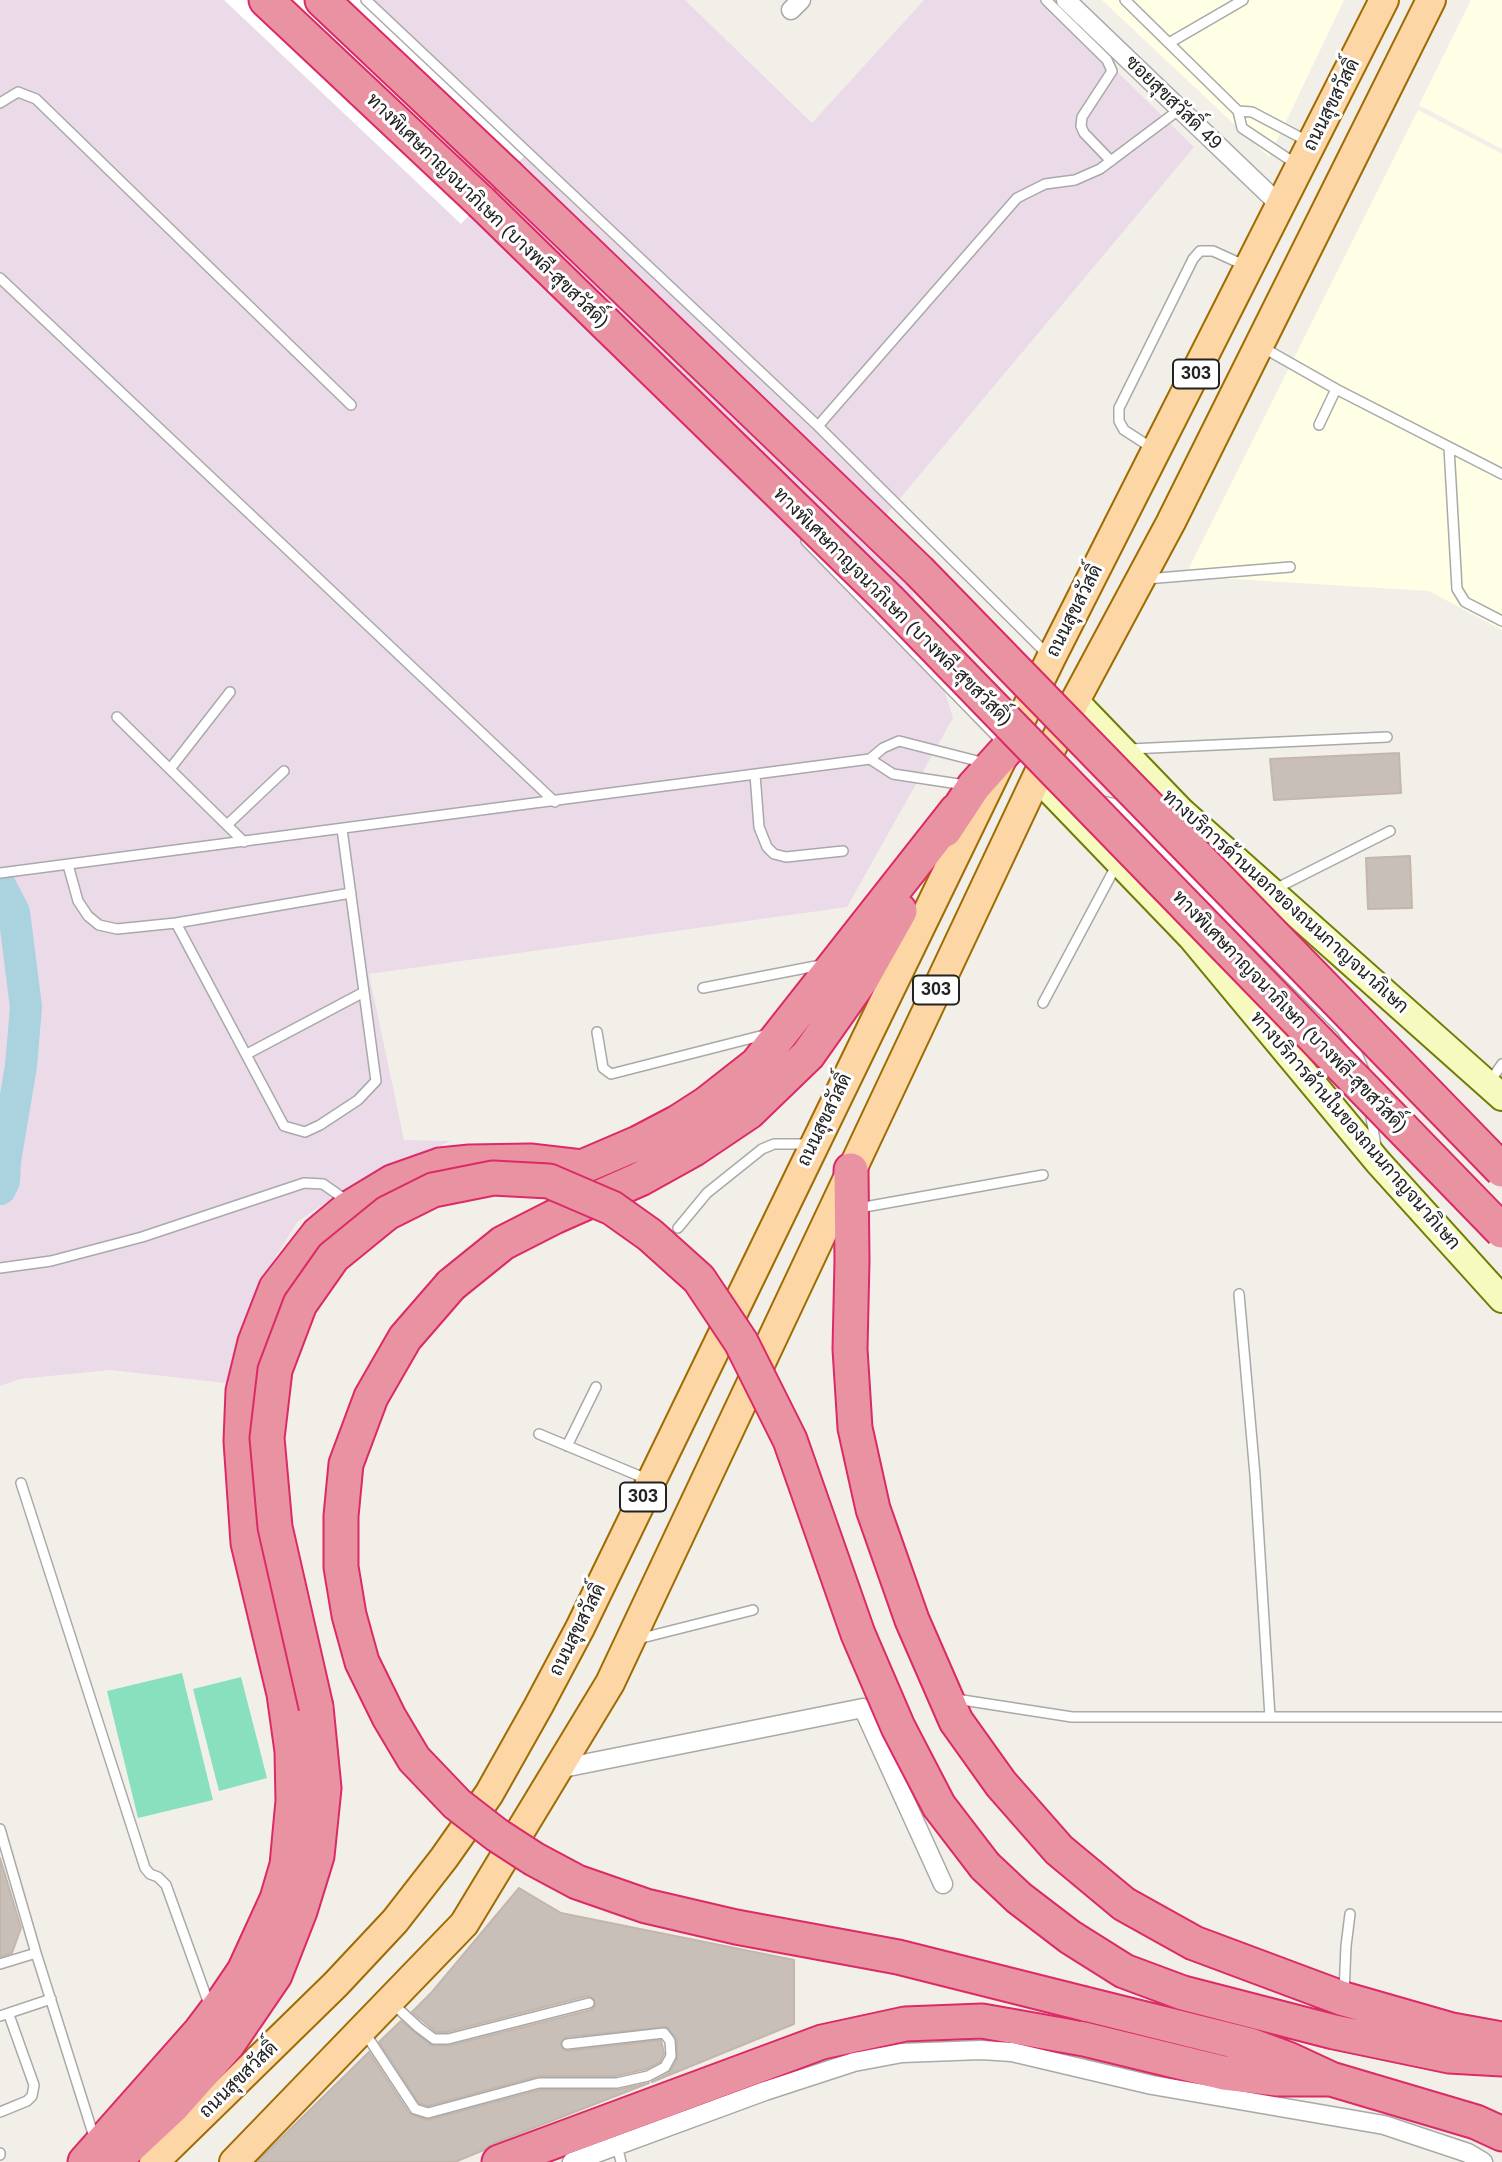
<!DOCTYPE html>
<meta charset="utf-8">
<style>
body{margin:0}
canvas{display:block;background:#f2efe9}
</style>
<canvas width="1502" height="2162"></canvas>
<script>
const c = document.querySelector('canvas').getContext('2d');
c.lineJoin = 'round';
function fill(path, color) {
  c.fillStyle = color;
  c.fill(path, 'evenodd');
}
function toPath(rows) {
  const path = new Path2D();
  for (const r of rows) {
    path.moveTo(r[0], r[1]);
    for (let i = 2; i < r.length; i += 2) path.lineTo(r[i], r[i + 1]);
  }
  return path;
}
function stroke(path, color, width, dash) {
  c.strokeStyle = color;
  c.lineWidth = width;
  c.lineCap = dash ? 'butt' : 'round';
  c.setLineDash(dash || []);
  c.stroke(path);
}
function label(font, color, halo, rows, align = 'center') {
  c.font = font + ' Helvetica,Sarabun,sans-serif';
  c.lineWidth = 6;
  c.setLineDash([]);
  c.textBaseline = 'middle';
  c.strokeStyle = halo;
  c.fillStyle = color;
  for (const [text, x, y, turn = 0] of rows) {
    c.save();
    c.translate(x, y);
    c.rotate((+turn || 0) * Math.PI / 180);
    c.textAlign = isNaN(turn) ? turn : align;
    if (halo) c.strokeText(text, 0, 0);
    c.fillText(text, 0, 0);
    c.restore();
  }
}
const industrial = toPath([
 [0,0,685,0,812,123,924,0,1044,0,1194,147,887,514,953,718,847,907,369,974,404,1140,451,1141,361,1179,297,1222,261,1281,234,1384,110,1370,20,1379,0,1386]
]);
const education = toPath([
 [1102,0,1344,0,1269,157],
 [1471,0,1502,0,1502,149,1419,105],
 [1418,110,1502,154,1502,630,1429,591,1185,576]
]);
const pitch = toPath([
 [182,1673,213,1800,138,1818,107,1691],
 [241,1677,267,1778,219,1791,193,1689]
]);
const pier = toPath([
 [224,0,362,0,526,154,461,224]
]);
const river = toPath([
 [0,885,14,912,26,1007,21,1066,5,1161,4,1181,0,1189]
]);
const building = toPath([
 [1399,753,1401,793,1274,800,1270,759,1399,753],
 [1410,856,1412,908,1368,909,1366,858,1410,856],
 [0,1858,21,1928,12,1953,0,1957,0,1858],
 [519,1888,561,1913,794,1960,794,2024,652,2082,669,2073,677,2059,677,2040,667,2027,566,2037,560,2044,565,2051,661,2040,664,2054,660,2062,646,2069,616,2076,539,2076,428,2106,419,2103,379,2042,401,2021,431,2045,448,2046,591,2010,595,2006,594,1999,587,1996,447,2032,436,2032,412,2012,432,1992,519,1888],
 [369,2052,409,2113,427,2120,540,2090,617,2090,649,2083,492,2144,484,2150,455,2162,257,2162,369,2052]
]);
const lane = toPath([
 [366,0,818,426,1048,655],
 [1046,0,1107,60,1112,71,1082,117,1081,126,1084,133,1111,161],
 [1125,0,1238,111],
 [1169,43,1243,0],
 [0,103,18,92,36,99,351,405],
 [1296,164,1242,128,1238,111,1252,112,1309,142],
 [0,278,555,802],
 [1262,347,1336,389,1502,474],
 [1319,425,1336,389],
 [818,426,1017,198,1045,184,1075,180,1100,169,1180,109],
 [1449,447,1457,589,1465,602,1502,621],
 [1152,448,1124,430,1119,421,1119,408,1193,259,1200,251,1213,251,1246,266],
 [806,541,1004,744],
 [1146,579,1290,567],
 [117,717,244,842],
 [1130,749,1387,737],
 [170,769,230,692],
 [755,774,759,827,767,847,774,854,786,857,843,851],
 [965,785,893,774,870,759,883,748,899,741,985,763],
 [1097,800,1116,804,1341,1029,1355,1049,1364,1070],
 [227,825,284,771],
 [68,865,78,901,88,916,99,925,117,929,176,923,351,893],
 [0,873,870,759],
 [1273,890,1390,831],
 [176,923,284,1126,305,1132,320,1125,358,1100,376,1081,342,829],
 [703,988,821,965],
 [1043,1003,1116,866],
 [597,1032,603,1068,611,1074,768,1034],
 [247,1054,364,992],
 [1489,1083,1502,1064],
 [1370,1111,1376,1146],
 [859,1208,1043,1175],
 [678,1228,707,1193,762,1149,774,1144,811,1144],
 [0,1268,51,1261,142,1237,304,1183,323,1184,346,1200],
 [1239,1294,1255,1475,1270,1717],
 [539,1434,649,1480],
 [567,1446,596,1387],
 [21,1483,145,1868,150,1874,158,1877,166,1885,210,2007],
 [638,1639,753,1610],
 [956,1699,1072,1717,1502,1717],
 [0,1829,36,1953],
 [0,1964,36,1953,95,2140],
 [1344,1993,1346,1946,1350,1914],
 [392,2003,418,2027,434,2039,448,2039,589,2003],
 [0,2016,51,1999],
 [365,2033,415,2109,428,2113,539,2083,617,2083,648,2076,665,2067,671,2056,670,2041,664,2033,567,2044],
 [0,2112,27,2101,32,2096,34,2085,9,2015],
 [617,2145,621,2162],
 [0,2153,0,2155]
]);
const street = toPath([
 [1066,0,1281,206],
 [791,10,801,0],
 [558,1769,863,1708,943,1884],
 [572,2162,765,2091,854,2062,902,2053,981,2050,1012,2052,1152,2085,1384,2125,1468,2153,1483,2162]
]);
const secondary = toPath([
 [1075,701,1181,811,1502,1097],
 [1037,777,1191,937,1378,1162,1502,1299]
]);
const primary = toPath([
 [154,2162,336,1984,395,1921,444,1858,489,1794,538,1707,580,1628,1051,658,1384,0],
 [234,2162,464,1924,610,1683,1037,777,1075,701,1171,522,1431,0]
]);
const highway = toPath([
 [266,0,481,202],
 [322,0,507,175],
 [945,830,974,786,1008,748],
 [851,1170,852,1261,850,1349,855,1428,873,1509,912,1620,956,1721,1001,1784,1059,1850,1124,1904,1194,1943,1344,1999,1452,2030,1502,2039],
 [451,1285,503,1243,554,1217,640,1179,694,1149,749,1112,808,1055,863,977,900,911],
 [985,1866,1019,1898,1070,1937,1124,1971,1183,1993,1334,2032,1449,2056,1502,2059],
 [1085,2004,1250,2045,1288,2059,1331,2079,1476,2122,1502,2134],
 [85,2162,200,2032,225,1999,244,1971,277,1899,287,1865,293,1801,292,1751,284,1694,248,1543,241,1441,243,1391,255,1342,276,1288,318,1234,349,1208,392,1182,440,1165,470,1162,530,1161,582,1167,638,1143,678,1122,706,1104,757,1064,956,811],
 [113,2162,172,2107,228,2044,275,1975,300,1911,317,1856,324,1788,316,1707],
 [499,2162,822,2042,905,2024,982,2021,1084,2039,1224,2073,1277,2079,1331,2079]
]);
const highwayBridge = toPath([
 [507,175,919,571,1502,1170],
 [481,202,888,599,1502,1231],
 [451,1285,405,1338,371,1397,346,1464,341,1516,341,1567,349,1615,362,1662,389,1717,414,1759,457,1804,497,1835,534,1859,577,1882,646,1906,736,1927,898,1957,1085,2004],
 [316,1707,275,1527,267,1438,275,1370,300,1304,333,1257,387,1213,433,1190,493,1178,549,1181,612,1208,650,1235,699,1279,741,1342,790,1440,858,1634,898,1727,939,1806,985,1866]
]);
const shields = [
 [1196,374,46],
 [936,990,46],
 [643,1497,46]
];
const shieldNames = [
 ["303",1196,374],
 ["303",936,990],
 ["303",643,1497]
];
const streetNames = [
 ["ซอยสุขสวัสดิ์ 49",1173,103,44],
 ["ถนนสุขสวัสดิ์",1332,105,-63],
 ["ทางพิเศษกาญจนาภิเษก (บางพลี-สุขสวัสดิ์)",487,211,44],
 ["ทางพิเศษกาญจนาภิเษก (บางพลี-สุขสวัสดิ์)",892,607,45],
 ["ถนนสุขสวัสดิ์",1075,611,-63],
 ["ทางบริการด้านนอกของถนนกาญจนาภิเษก",1285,902,42],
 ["ทางพิเศษกาญจนาภิเษก (บางพลี-สุขสวัสดิ์)",1289,1012,46],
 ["ถนนสุขสวัสดิ์",825,1120,-64],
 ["ทางบริการด้านในของถนนกาญจนาภิเษก",1355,1131,49],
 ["ถนนสุขสวัสดิ์",578,1630,-63],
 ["ถนนสุขสวัสดิ์",239,2080,-44]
];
fill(industrial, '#ebdbe8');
fill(education, '#ffffe5');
fill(pitch, '#88e0be');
fill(pier, '#fff');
stroke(river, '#aad3df', 32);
fill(building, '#c7bfb8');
stroke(building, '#c4b6ab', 2);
stroke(lane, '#a9a9a9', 12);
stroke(street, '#a9a9a9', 21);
stroke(secondary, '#707d05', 30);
stroke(primary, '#a06b00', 32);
stroke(highway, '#dc2a67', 37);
stroke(lane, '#fff', 9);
stroke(street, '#fff', 18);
stroke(secondary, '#f7fabf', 26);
stroke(primary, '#fcd6a4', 28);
stroke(highway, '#e892a2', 33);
stroke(highwayBridge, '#dc2a67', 37, []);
stroke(highwayBridge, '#e892a2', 33);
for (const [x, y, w] of shields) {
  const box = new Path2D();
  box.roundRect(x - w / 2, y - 14.5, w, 29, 5);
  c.fillStyle = '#fff';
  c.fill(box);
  stroke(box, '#222', 2);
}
label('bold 18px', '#222', null, shieldNames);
label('19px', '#222', '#fff', streetNames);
</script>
